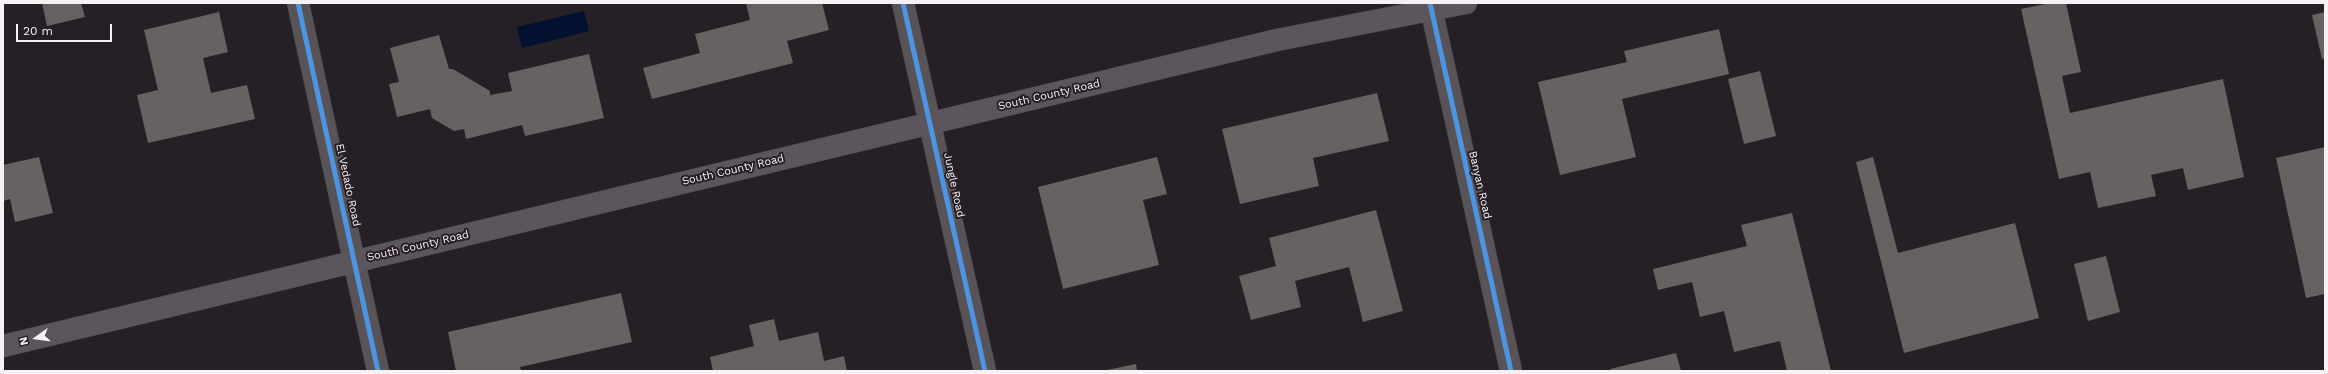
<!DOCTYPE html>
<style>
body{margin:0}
#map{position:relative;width:2328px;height:374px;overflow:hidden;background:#252025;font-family:"Work Sans",sans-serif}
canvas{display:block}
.frame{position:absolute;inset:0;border:4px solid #f7f1f6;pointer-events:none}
.north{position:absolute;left:16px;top:318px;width:40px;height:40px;-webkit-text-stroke:3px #271e26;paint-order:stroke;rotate:256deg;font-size:11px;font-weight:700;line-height:16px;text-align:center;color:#f7f1f6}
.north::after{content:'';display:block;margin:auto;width:14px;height:18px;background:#f7f1f6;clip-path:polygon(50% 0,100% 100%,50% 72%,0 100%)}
.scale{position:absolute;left:16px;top:24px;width:96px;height:18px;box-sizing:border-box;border:2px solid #f7f1f6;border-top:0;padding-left:5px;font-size:12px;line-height:14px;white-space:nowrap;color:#f7f1f6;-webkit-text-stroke:3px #271e26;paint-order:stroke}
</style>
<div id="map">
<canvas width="2328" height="374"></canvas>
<div class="frame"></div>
<div class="north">N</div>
<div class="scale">20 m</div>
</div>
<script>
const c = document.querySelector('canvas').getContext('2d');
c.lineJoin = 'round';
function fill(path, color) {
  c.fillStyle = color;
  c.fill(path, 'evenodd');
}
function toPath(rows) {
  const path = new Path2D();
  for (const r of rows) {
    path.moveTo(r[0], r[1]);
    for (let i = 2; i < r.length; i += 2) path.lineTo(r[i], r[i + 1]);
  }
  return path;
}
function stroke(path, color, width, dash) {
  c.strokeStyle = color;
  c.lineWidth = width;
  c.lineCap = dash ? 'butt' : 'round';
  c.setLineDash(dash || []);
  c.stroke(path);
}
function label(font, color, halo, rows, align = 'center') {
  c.font = font + ' "Work Sans",sans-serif';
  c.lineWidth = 4;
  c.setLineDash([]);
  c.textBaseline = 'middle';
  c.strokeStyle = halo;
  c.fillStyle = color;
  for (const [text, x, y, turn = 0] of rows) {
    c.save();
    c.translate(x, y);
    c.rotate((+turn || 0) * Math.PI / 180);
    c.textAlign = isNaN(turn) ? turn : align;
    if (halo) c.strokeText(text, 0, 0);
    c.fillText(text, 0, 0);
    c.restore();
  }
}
const water = toPath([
 [584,11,589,31,522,48,517,27]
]);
const building = toPath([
 [42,3,81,3,85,17,47,26],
 [746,3,822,3,829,30,787,41,793,63,652,99,643,68,700,53,695,34,750,20],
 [2050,3,2066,3,2081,72,2062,76,2070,113,2223,79,2244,177,2188,190,2183,168,2151,175,2156,196,2098,208,2090,172,2059,179,2021,9],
 [219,12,228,52,203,58,211,93,247,85,255,119,148,143,137,95,158,90,144,30],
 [2325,12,2325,58,2322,59,2312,15],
 [1719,29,1729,74,1622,99,1636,157,1560,175,1538,82,1627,62,1624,51],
 [439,35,449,69,453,69,490,91,490,95,512,91,508,73,589,54,604,118,525,136,522,125,466,139,464,129,454,131,432,118,430,109,397,117,389,84,399,82,390,48],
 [1760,71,1776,136,1744,144,1728,79],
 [1377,93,1389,141,1313,158,1319,186,1240,204,1222,129],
 [2325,147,2325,294,2306,298,2276,158],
 [39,157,53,213,15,222,10,199,3,201,3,165],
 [1157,157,1167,194,1143,200,1159,265,1063,289,1038,187],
 [1873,157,1898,253,2015,223,2039,318,1904,353,1856,162],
 [1376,210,1403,311,1363,322,1349,267,1295,281,1301,307,1251,320,1239,276,1276,266,1269,238],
 [1792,213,1831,371,1787,371,1780,341,1734,352,1724,311,1700,317,1692,282,1658,290,1653,269,1747,246,1741,225],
 [2106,256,2120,312,2088,321,2074,264],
 [621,293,632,342,520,367,521,371,456,371,448,332],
 [774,319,779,341,818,332,824,361,844,356,847,371,713,371,710,357,754,346,749,325],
 [1676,353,1681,371,1611,371,1610,369],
 [1136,364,1137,371,1107,371,1107,370]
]);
const minor = toPath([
 [298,3,378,371],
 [903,3,985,371],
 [1430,3,1511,371]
]);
const major = toPath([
 [3,346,1277,40,1466,3]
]);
const cycleway = toPath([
 [298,3,378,371],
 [903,3,985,371],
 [1430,3,1511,371]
]);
const streetNames = [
 ["South County Road",1049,95,-13],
 ["South County Road",733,170,-13],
 ["El Vedado Road",348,185,78],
 ["Jungle Road",954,185,78],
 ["Banyan Road",1480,185,77],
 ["South County Road",418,246,-13]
];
fill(water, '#031030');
fill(building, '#666262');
stroke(minor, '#403c40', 23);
stroke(major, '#403c40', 23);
stroke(minor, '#575357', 22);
stroke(major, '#5c565c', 22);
stroke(cycleway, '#4d94e3', 5);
label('11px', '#f7f1f6', '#271e26', streetNames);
</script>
